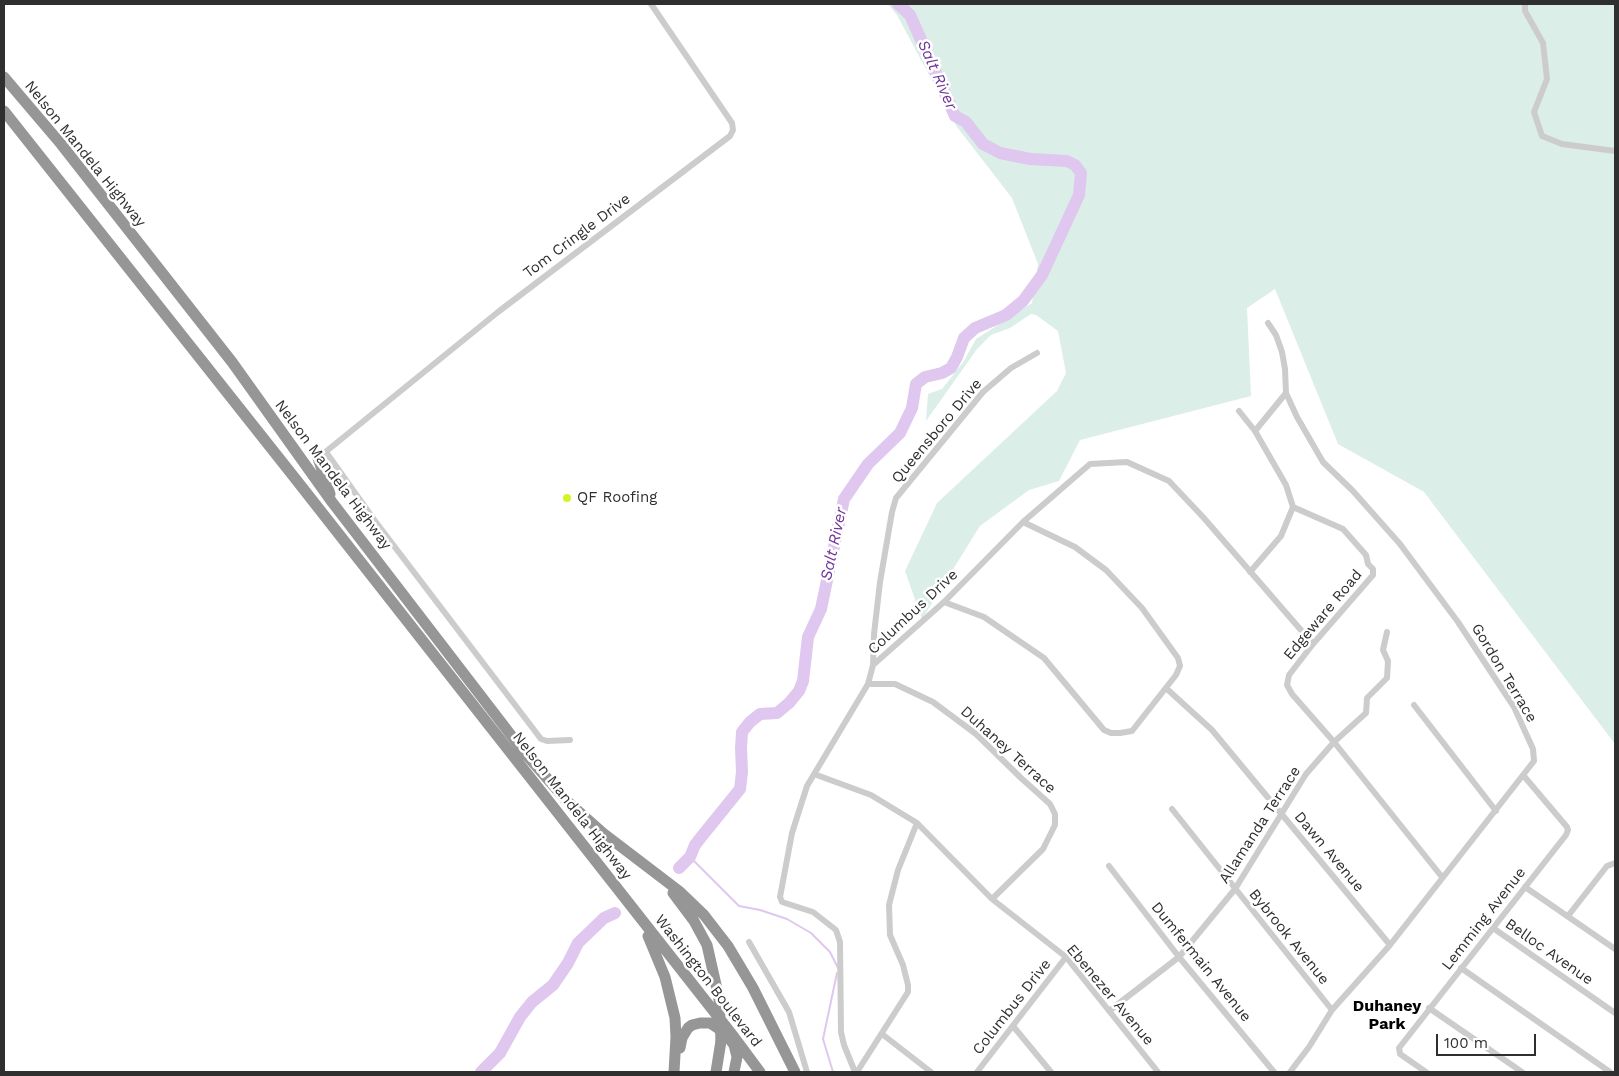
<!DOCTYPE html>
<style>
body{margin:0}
#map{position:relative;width:1619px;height:1076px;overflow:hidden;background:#fff;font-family:"Work Sans",sans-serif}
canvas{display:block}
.frame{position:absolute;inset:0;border:5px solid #2f2f2f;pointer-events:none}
.scale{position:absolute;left:1436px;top:1034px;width:100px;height:22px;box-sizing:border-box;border:2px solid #2f2f2f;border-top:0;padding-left:6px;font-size:15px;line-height:18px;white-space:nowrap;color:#2f2f2f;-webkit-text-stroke:4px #fff;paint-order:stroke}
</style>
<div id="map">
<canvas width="1619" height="1076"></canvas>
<div class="frame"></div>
<div class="scale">100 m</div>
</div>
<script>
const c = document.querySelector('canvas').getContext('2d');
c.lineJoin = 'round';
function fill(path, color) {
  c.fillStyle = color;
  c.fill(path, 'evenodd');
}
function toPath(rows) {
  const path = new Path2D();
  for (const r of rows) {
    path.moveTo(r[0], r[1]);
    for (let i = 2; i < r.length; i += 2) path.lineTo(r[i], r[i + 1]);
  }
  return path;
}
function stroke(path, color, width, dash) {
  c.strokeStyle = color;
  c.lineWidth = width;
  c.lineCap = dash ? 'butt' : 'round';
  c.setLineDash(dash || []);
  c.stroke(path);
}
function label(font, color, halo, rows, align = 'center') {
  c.font = font + ' "Work Sans",sans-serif';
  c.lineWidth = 5;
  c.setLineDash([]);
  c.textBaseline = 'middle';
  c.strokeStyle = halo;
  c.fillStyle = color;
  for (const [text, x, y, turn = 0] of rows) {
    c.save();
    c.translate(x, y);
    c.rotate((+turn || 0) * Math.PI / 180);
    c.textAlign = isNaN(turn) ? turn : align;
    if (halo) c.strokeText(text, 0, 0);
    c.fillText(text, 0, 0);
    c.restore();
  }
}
const green = toPath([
 [888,4,1615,4,1615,744,1424,492,1338,444,1275,289,1247,308,1251,396,1080,440,1059,481,1029,490,980,526,922,619,905,571,937,503,1057,391,1066,373,1058,331,1036,315,1031,314,1010,328,991,335,977,349,926,421,928,394,942,389,964,361,976,339,1032,303,1038,264,1012,198,957,127,897,15]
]);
const stream = toPath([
 [690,857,739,906,760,910,787,919,811,933,830,952,838,968],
 [833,1072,823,1039,837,973]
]);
const river = toPath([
 [679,868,690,857,695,845,702,836,740,789,742,772,741,748,742,732,750,722,760,714,777,713,789,703,799,691,803,681,808,637,821,609,844,499,868,464,900,433,912,408,916,384,925,377,942,373,951,368,957,357,964,338,975,328,1006,315,1023,301,1042,275,1079,195,1081,173,1075,165,1067,161,1030,159,1000,153,983,144,966,122,955,116,910,15,898,4],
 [481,1072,500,1053,520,1017,532,1002,553,985,568,963,578,943,604,918,615,913]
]);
const street = toPath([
 [1525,4,1525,11,1543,43,1547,79,1534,112,1542,136,1562,144,1615,151],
 [1268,323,1276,335,1282,352,1285,369,1286,393,1297,417,1323,462,1353,491,1400,544,1458,622,1514,707,1533,749,1534,761,1390,945,1332,1010,1309,1047,1290,1072],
 [1239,411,1255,431,1286,485,1293,507,1281,536,1250,572],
 [1255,431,1286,393],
 [326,452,375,521,541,739,547,741,570,740],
 [318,458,498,312,730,136,733,130,732,123,651,4],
 [1293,507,1343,529,1366,555,1368,564,1373,569,1373,575,1313,644,1289,675,1287,685,1292,694,1334,742,1442,877],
 [944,602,984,617,1044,658,1104,730,1111,733,1120,733,1132,731,1176,675,1180,666,1178,658,1142,608,1106,570,1075,547,1023,522],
 [873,665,874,634,880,582,892,512,896,498,983,392,1011,368,1037,353],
 [868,684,895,684,933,702,976,734,1021,778,1050,804,1055,814,1055,825,1043,849,992,899],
 [1167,689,1212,730,1390,945],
 [1414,705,1496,811],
 [814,774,871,795,917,823,992,899,1066,957,1158,1072],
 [1172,809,1332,1010],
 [1109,866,1179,957,1274,1072],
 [1525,887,1615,949],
 [1568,916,1607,866,1615,863],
 [1493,928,1615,1013],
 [749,942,789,1012,807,1072],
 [1461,968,1610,1072],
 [1429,1008,1522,1072],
 [1109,1011,1179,957,1235,889,1306,774,1334,742,1366,713,1367,698,1387,678,1388,661,1383,650,1387,632],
 [1013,1026,1051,1072],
 [882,1034,931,1072],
 [855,1072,844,1045,841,1032,840,942,836,930,813,912,782,902,780,897,792,833,807,786,868,684,873,665,944,602,1023,522,1090,464,1127,462,1169,481,1203,517,1313,644],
 [857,1072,908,992,908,985,903,965,890,935,889,905,898,870,917,823],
 [977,1072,1066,957],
 [1426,1072,1400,1054,1399,1048,1566,835,1568,830,1567,827,1523,775]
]);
const highway = toPath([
 [4,77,61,144,232,362,332,502,524,752,567,801,603,833,679,891,704,915,728,946,753,988,795,1072],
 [4,111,294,477,734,1037,760,1072],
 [318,458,330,494],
 [673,893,694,921,707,945,719,998],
 [648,936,665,977,675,1018,676,1037,674,1072],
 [680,1048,682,1038,688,1028,692,1025,700,1023,710,1023,725,1033,734,1045,737,1057,734,1072],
 [716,1072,721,1041]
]);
const highwayBridge = toPath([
 [719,998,721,1041]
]);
const markers = [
 [567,498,5,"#d5f424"]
];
const streetNames = [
 ["Nelson Mandela Highway",85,154,51],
 ["Tom Cringle Drive",577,236,-37],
 ["Queensboro Drive",937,431,-50],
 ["Nelson Mandela Highway",333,475,53],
 ["Columbus Drive",913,612,-43],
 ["Edgeware Road",1323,615,-50],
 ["Gordon Terrace",1504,673,59],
 ["Duhaney Terrace",1008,750,42],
 ["Nelson Mandela Highway",572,806,52],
 ["Allamanda Terrace",1260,825,-57],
 ["Dawn Avenue",1329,852,50],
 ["Lemming Avenue",1484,919,-52],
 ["Bybrook Avenue",1289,937,51],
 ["Belloc Avenue",1549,952,35],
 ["Dumfermain Avenue",1201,962,51],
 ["Washington Boulevard",708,981,52],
 ["Ebenezer Avenue",1110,995,50],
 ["Columbus Drive",1012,1007,-52]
];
const poiNames = [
 ["QF Roofing",577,498]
];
const waterNames = [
 ["Salt River",937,75,66],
 ["Salt River",834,544,-78]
];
const neighbourhoodNames = [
 ["Duhaney",1387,1006],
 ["Park",1387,1024]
];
fill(green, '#dceee8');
stroke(stream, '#dfc7ef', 2);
stroke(river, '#dfc7ef', 12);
stroke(street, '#ccc', 6);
stroke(highway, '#969696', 11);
stroke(highwayBridge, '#969696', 11);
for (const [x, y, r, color] of markers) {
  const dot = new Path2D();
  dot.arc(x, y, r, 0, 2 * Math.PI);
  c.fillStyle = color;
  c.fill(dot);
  stroke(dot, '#fff', 2);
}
label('15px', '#2f2f2f', '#fff', streetNames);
label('15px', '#2f2f2f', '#fff', poiNames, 'left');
label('italic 16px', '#723699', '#fff', waterNames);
label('bold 16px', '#000', '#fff', neighbourhoodNames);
</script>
